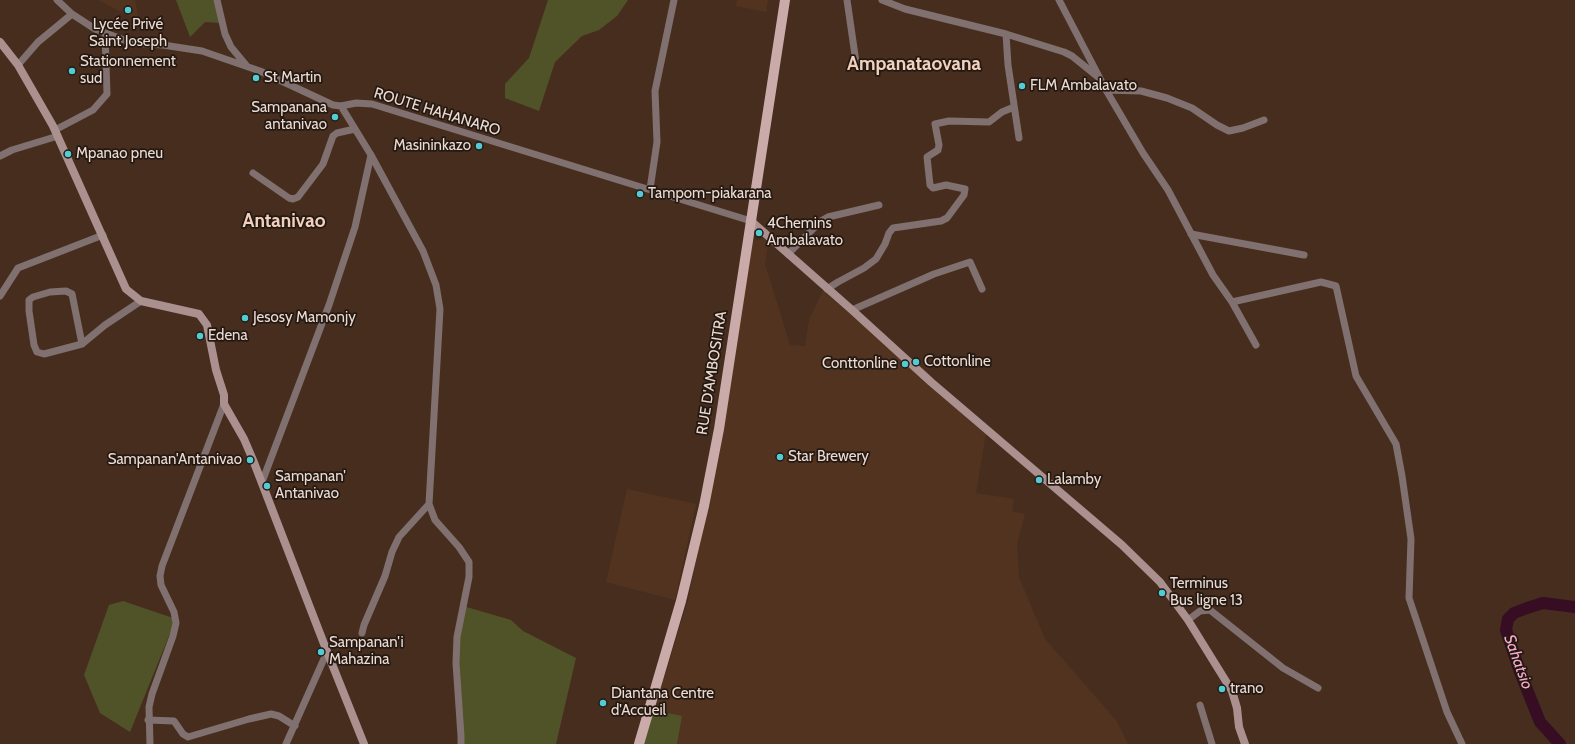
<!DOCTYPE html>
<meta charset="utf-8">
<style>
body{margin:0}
canvas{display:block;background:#462d1e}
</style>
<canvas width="1575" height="744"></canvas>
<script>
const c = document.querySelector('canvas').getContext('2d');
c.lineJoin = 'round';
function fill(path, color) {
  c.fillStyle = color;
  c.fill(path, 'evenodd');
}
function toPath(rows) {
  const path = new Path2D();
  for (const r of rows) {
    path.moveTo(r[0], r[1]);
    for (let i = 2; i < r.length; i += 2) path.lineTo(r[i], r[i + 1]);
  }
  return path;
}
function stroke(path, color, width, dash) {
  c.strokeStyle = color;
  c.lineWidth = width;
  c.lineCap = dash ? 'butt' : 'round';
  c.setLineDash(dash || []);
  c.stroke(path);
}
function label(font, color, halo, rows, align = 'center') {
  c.font = font + ' Cabin,sans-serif';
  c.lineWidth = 3.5;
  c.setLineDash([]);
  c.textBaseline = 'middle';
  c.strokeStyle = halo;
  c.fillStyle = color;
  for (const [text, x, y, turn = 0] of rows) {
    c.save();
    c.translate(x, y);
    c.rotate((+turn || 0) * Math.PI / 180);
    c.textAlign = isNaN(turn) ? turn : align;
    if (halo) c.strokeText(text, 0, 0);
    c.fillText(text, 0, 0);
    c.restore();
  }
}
const built = toPath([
 [98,0,135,0,139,21],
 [737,0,768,0,766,12,736,6],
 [769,238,765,264,790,345,805,346,809,320,823,290,986,433,976,493,1014,499,1012,511,1025,514,1017,544,1019,577,1045,639,1116,720,1128,744,644,744,688,600,716,468,752,241],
 [627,489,696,504,675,600,606,582]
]);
const green = toPath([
 [176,0,217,0,221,23,205,22,190,37],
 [548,0,628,0,617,16,599,30,582,36,555,62,539,111,505,98,505,84,529,58],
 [123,601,173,618,173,626,130,732,100,713,84,675,109,605],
 [463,606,511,620,523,631,576,658,556,744,461,744,456,663],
 [654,710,682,716,677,744,643,744]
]);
const river = toPath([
 [1560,744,1540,722,1520,672,1506,630,1508,619,1514,613,1527,608,1543,603,1575,607]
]);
const street = toPath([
 [57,0,72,14,95,29,132,43,163,45,202,51,260,71,333,105,341,106,356,103,372,104,751,221],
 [217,0,225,34,231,47,246,65],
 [847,0,856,62],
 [882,0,905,9,1006,34,1064,52,1072,56,1098,77],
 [1059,0,1106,90,1143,153,1168,190,1213,275,1232,302,1256,345],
 [1006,34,1008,65,1019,138],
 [18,65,38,42,72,14],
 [1106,90,1141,91,1167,98,1192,108,1217,125,1229,131,1243,128,1264,120],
 [341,106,371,155,423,251,436,285,440,309,429,504,435,520,459,547,469,562,469,577,457,637,456,663,461,736,461,744],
 [55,130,93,110,107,94,105,33],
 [0,156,12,150,58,136],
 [253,173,289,198,293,199,298,197,323,164,333,136,337,133,355,129],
 [650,189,657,142,655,91,674,0],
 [1191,234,1304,255],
 [788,254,821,221,828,217,879,205],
 [827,289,838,282,864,268,876,259,885,244,889,233,893,228,941,221,947,218,964,195,965,189,946,185,933,188,930,185,927,157,938,150,939,145,935,124,949,121,989,122,1002,112,1014,107],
 [0,296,18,268,103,235],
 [1232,302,1321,282,1336,286,1356,376,1396,444,1402,476,1411,539,1409,598,1447,712,1462,744],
 [852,310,934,274,970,262,982,289],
 [82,344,72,294,66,291,50,292,33,297,29,300,29,311,34,345,37,352,44,354,82,344,105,325,141,301],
 [262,482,329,305,355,227,371,155],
 [1188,620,1200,611,1210,610,1283,668,1318,688],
 [362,633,364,625,385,576,392,552,399,537,429,504],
 [1200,705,1212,744],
 [148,720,174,721,183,734,188,737,249,719,271,714,279,716,295,726],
 [150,744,149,707,152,694,173,636,176,623,174,612,161,585,160,576,162,566,224,404],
 [286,744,327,652]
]);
const secondary = toPath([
 [0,42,18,65,53,126,126,289,141,301,199,314,207,325,216,370,224,395,224,404,244,439,253,460,326,649,364,744],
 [751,221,852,310,931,382,1122,545,1160,582,1188,620,1232,691,1237,708,1239,727,1245,744]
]);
const primary = toPath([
 [639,744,681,601,704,506,719,429,785,0]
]);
const markers = [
 [128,10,4,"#51ccd4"],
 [72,71,4,"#51ccd4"],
 [256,78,4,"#51ccd4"],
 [1022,86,4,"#51ccd4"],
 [335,117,4,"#51ccd4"],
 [479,146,4,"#51ccd4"],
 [68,154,4,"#51ccd4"],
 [640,194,4,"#51ccd4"],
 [759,233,4,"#51ccd4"],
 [245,318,4,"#51ccd4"],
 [200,336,4,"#51ccd4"],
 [916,362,4,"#51ccd4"],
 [905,364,4,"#51ccd4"],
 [780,457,4,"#51ccd4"],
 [250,460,4,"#51ccd4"],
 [1039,480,4,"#51ccd4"],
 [267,486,4,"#51ccd4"],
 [1162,593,4,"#51ccd4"],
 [321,652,4,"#51ccd4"],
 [1222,689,4,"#51ccd4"],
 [603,703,4,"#51ccd4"]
];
const poiNames = [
 ["Lycée Privé",128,25,"center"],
 ["Saint Joseph",128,42,"center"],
 ["Stationnement",80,62],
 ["sud",80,79],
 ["St Martin",264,78],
 ["FLM Ambalavato",1030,86],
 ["Sampanana",327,108,"right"],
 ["antanivao",327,125,"right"],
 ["Masininkazo",471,146,"right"],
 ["Mpanao pneu",76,154],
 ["Tampom-piakarana",648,194],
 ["4Chemins",767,224],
 ["Ambalavato",767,241],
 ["Jesosy Mamonjy",253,318],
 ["Edena",208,336],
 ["Cottonline",924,362],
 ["Conttonline",897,364,"right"],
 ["Star Brewery",788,457],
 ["Sampanan'Antanivao",242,460,"right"],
 ["Sampanan'",275,477],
 ["Antanivao",275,494],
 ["Lalamby",1047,480],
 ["Terminus",1170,584],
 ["Bus ligne 13",1170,601],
 ["Sampanan'i",329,643],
 ["Mahazina",329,660],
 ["trano",1230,689],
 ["Diantana Centre",611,694],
 ["d'Accueil",611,711]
];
const streetNames = [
 ["ROUTE HAHANARO",437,112,17],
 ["RUE D'AMBOSITRA",712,373,-81]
];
const waterNames = [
 ["Sahatsio",1518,662,70]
];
const districtNames = [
 ["Ampanataovana",914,64],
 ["Antanivao",284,221]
];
fill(built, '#523320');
fill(green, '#505227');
stroke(river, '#370d23', 12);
stroke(street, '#80706f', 7);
stroke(secondary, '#aa9190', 8);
stroke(primary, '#cbaba9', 10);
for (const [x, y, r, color] of markers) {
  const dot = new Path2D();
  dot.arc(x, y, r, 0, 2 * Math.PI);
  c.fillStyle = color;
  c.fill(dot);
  stroke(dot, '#241912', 1.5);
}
label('15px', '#ecdbd2', '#241912', poiNames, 'left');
label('15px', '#ecdbd2', '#241912', streetNames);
label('italic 16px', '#fbabce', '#241912', waterNames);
label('bold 19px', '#f1d0bd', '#241912', districtNames);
</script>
